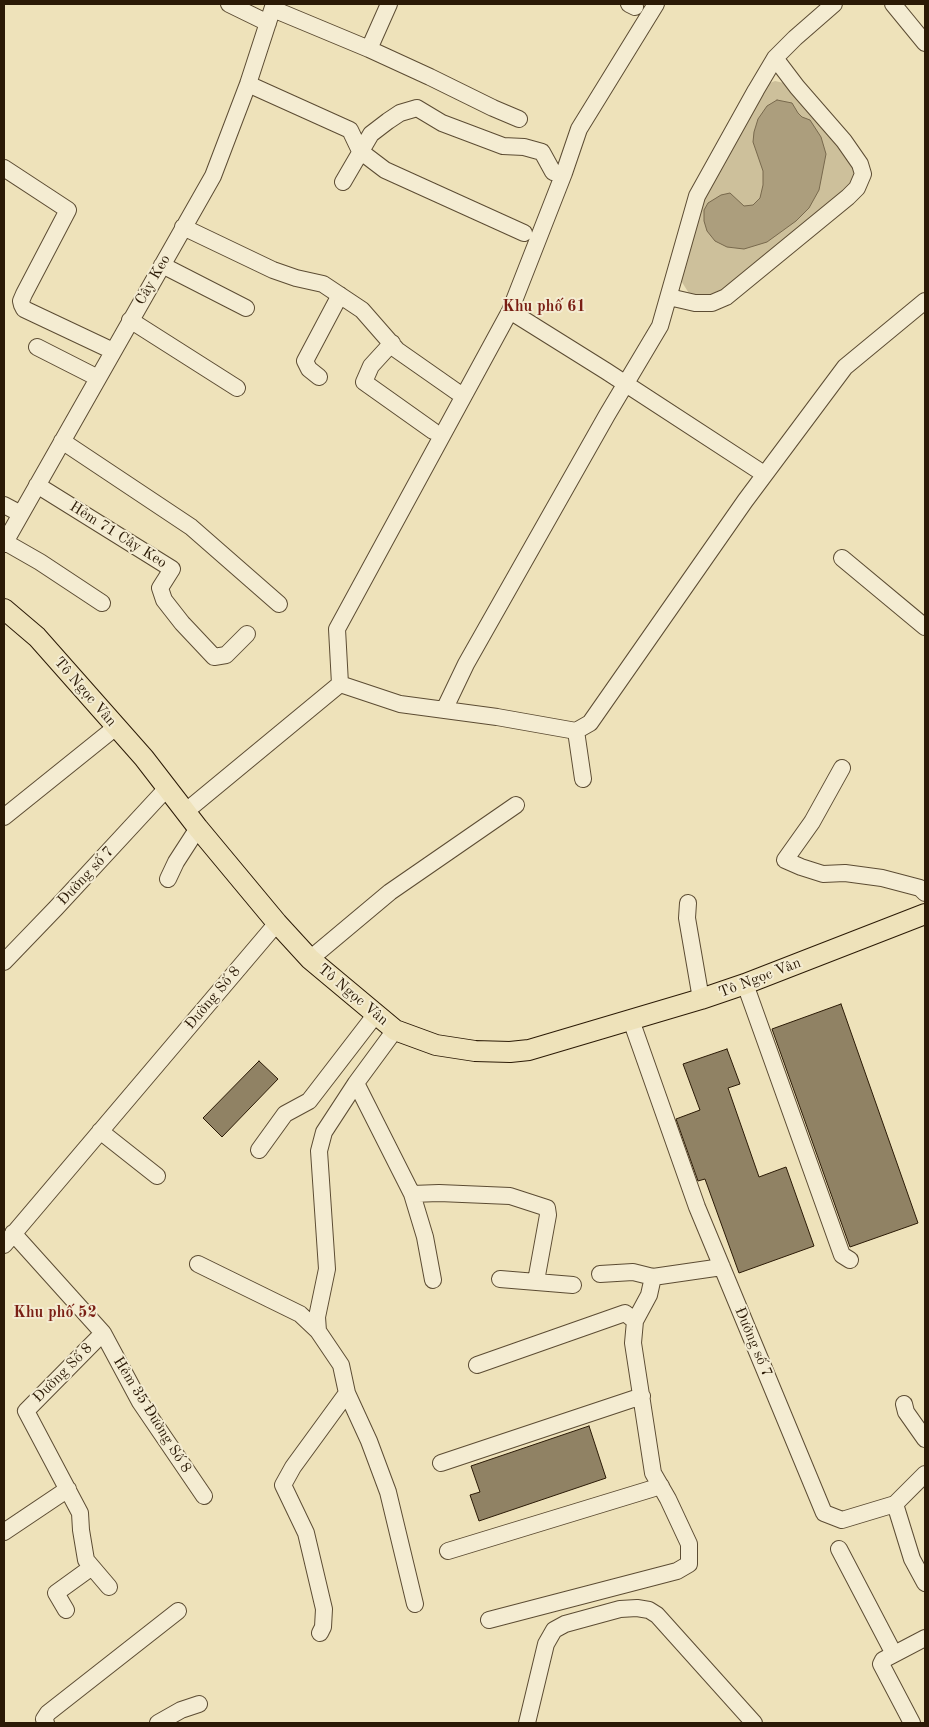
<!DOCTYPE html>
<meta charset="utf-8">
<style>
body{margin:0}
#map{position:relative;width:929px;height:1727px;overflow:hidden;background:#eee2ba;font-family:"Old Standard TT",serif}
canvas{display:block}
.frame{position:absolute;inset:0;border:5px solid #2b1a06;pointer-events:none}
</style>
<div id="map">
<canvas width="929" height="1727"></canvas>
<div class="frame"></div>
</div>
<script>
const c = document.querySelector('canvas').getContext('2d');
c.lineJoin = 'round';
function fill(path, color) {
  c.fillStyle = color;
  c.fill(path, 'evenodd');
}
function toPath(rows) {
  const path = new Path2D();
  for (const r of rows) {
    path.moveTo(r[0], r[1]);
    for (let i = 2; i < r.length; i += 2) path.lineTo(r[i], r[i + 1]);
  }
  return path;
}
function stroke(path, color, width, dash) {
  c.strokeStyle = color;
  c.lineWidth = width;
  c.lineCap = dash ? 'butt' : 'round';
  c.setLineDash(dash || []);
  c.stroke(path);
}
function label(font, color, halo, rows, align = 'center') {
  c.font = font + ' "Old Standard TT",serif';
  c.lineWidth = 4;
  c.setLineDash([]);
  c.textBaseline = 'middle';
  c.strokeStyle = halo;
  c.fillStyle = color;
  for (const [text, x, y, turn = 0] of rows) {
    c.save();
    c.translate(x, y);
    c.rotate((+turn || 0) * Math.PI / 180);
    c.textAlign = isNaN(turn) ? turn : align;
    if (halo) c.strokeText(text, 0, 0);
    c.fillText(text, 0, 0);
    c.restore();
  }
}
const green = toPath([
 [775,81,784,83,846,153,853,168,855,178,838,197,715,296,690,295,680,279,704,195,765,85]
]);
const water = toPath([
 [777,100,792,103,798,113,802,117,810,120,821,137,826,154,819,190,809,208,796,221,767,242,744,249,727,247,715,241,707,231,704,221,704,210,708,203,721,195,730,193,744,206,753,205,760,198,763,185,763,171,753,142,754,132,758,119,767,106,777,100]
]);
const building = toPath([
 [841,1004,918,1223,850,1247,772,1029,841,1004],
 [727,1049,740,1084,728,1088,759,1177,786,1167,814,1246,739,1273,705,1179,698,1181,676,1119,700,1110,683,1064,727,1049],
 [259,1061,278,1079,222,1137,203,1118,259,1061],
 [589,1426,606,1478,479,1521,470,1495,480,1492,471,1466,589,1426]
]);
const minor = toPath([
 [229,4,268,23],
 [629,4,635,7],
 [656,4,579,129,564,173,510,311,606,371,764,474],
 [893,4,925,43],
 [273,9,369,49,430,77,493,108,519,119],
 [369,49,389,4],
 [248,84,350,130,360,151,385,170,524,233],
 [4,168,68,210,24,294,21,301,22,305,24,309,113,351],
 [343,182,371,134,388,121,400,113,417,108,442,123,503,146,524,147,542,152,553,172],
 [183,227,273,270,296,278,323,284,362,310,397,350,457,392],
 [162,265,246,308],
 [669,297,695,303,712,303,726,297,848,197,857,188,863,174,860,164,844,141,797,87,775,58],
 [130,320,237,388],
 [392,343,371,366,364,382,433,431],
 [37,347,98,378],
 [319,377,309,369,305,361,340,295],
 [62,441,191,527,279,604],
 [37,485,172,569,160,588,164,600,182,623,214,657,226,655,247,634],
 [4,505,21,514],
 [5,542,40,562,102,603],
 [4,544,213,176,248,84,274,4],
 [842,558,925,627],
 [340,684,337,629,510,311],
 [444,710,466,664,607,415,660,326,697,196,756,90,775,58,795,38,834,4],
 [576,731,583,779],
 [842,768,812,822,785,860,801,867,823,874,845,873,882,878,920,888,925,893],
 [185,812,340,684,400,704,497,717,576,731,590,723,745,501,845,367,925,301],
 [4,817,116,727],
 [168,879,176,862,198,828],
 [688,903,687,918,701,999],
 [310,959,390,892,516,805],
 [4,962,56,908,167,788],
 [745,984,842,1255,850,1260],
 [631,1020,697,1207,824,1513,842,1520,895,1504,925,1474],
 [356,1083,412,1194,439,1193,510,1196,547,1208,548,1215,536,1281],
 [100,1131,157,1176],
 [259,1150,285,1114,309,1101,376,1014],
 [412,1194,425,1237,433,1280],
 [13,1233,103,1333,26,1411,80,1513,81,1530,86,1560,109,1587],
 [4,1245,277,923],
 [198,1264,300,1314,318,1331],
 [600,1274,633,1272,653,1277,722,1267],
 [500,1279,573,1285],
 [103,1333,140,1402,204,1496],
 [477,1365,625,1313,635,1321],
 [347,1393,369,1441,388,1492,415,1604],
 [904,1404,906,1412,925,1439],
 [441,1463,642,1396],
 [895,1504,912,1559,925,1583],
 [4,1532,68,1489],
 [839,1549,894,1654],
 [448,1551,661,1486],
 [66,1610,56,1593,92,1567],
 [489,1620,677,1571,689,1564,689,1544,668,1499,653,1473,633,1343,635,1321,649,1295,653,1277],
 [320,1633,323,1627,324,1609,306,1533,283,1485,293,1467,347,1393,341,1365,318,1331,317,1317,327,1269,319,1151,324,1132,356,1083,395,1030],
 [46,1723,44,1719,48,1713,178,1611],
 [158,1723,181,1710,199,1704],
 [527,1723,546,1644,554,1630,565,1624,620,1609,637,1608,649,1610,657,1615,754,1723],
 [912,1723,881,1664,883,1660,925,1638]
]);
const major = toPath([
 [4,609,37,637,144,758,198,828,277,923,310,959,395,1030,436,1045,475,1051,510,1052,529,1050,701,999,745,984,925,914]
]);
const streetNames = [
 ["Cây Keo",153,280,-60],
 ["Hẻm 71 Cây Keo",118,535,32],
 ["Tô Ngọc Vân",85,692,49],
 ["Đường số 7",86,876,-47],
 ["Tô Ngọc Vân",760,978,-21],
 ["Tô Ngọc Vân",353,995,40],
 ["Đường Số 8",213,998,-50],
 ["Đường số 7",753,1342,67],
 ["Đường Số 8",63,1373,-45],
 ["Hẻm 35 Đường Số 8",152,1415,58]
];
const neighbourhoodNames = [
 ["Khu phố 61",544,307],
 ["Khu phố 52",55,1313]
];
fill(green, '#cdc09b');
fill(water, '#ac9e7d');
stroke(water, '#78694d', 1);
fill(building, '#908264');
stroke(building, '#2b1a06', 1);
stroke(minor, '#5c4c33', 18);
stroke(major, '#2b1a06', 22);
stroke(minor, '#f4ecd2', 16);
stroke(major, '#eee2ba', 20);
label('15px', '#2b1a06', '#f4ecd2', streetNames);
label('bold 16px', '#7a1f14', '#f4ecd2', neighbourhoodNames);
</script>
